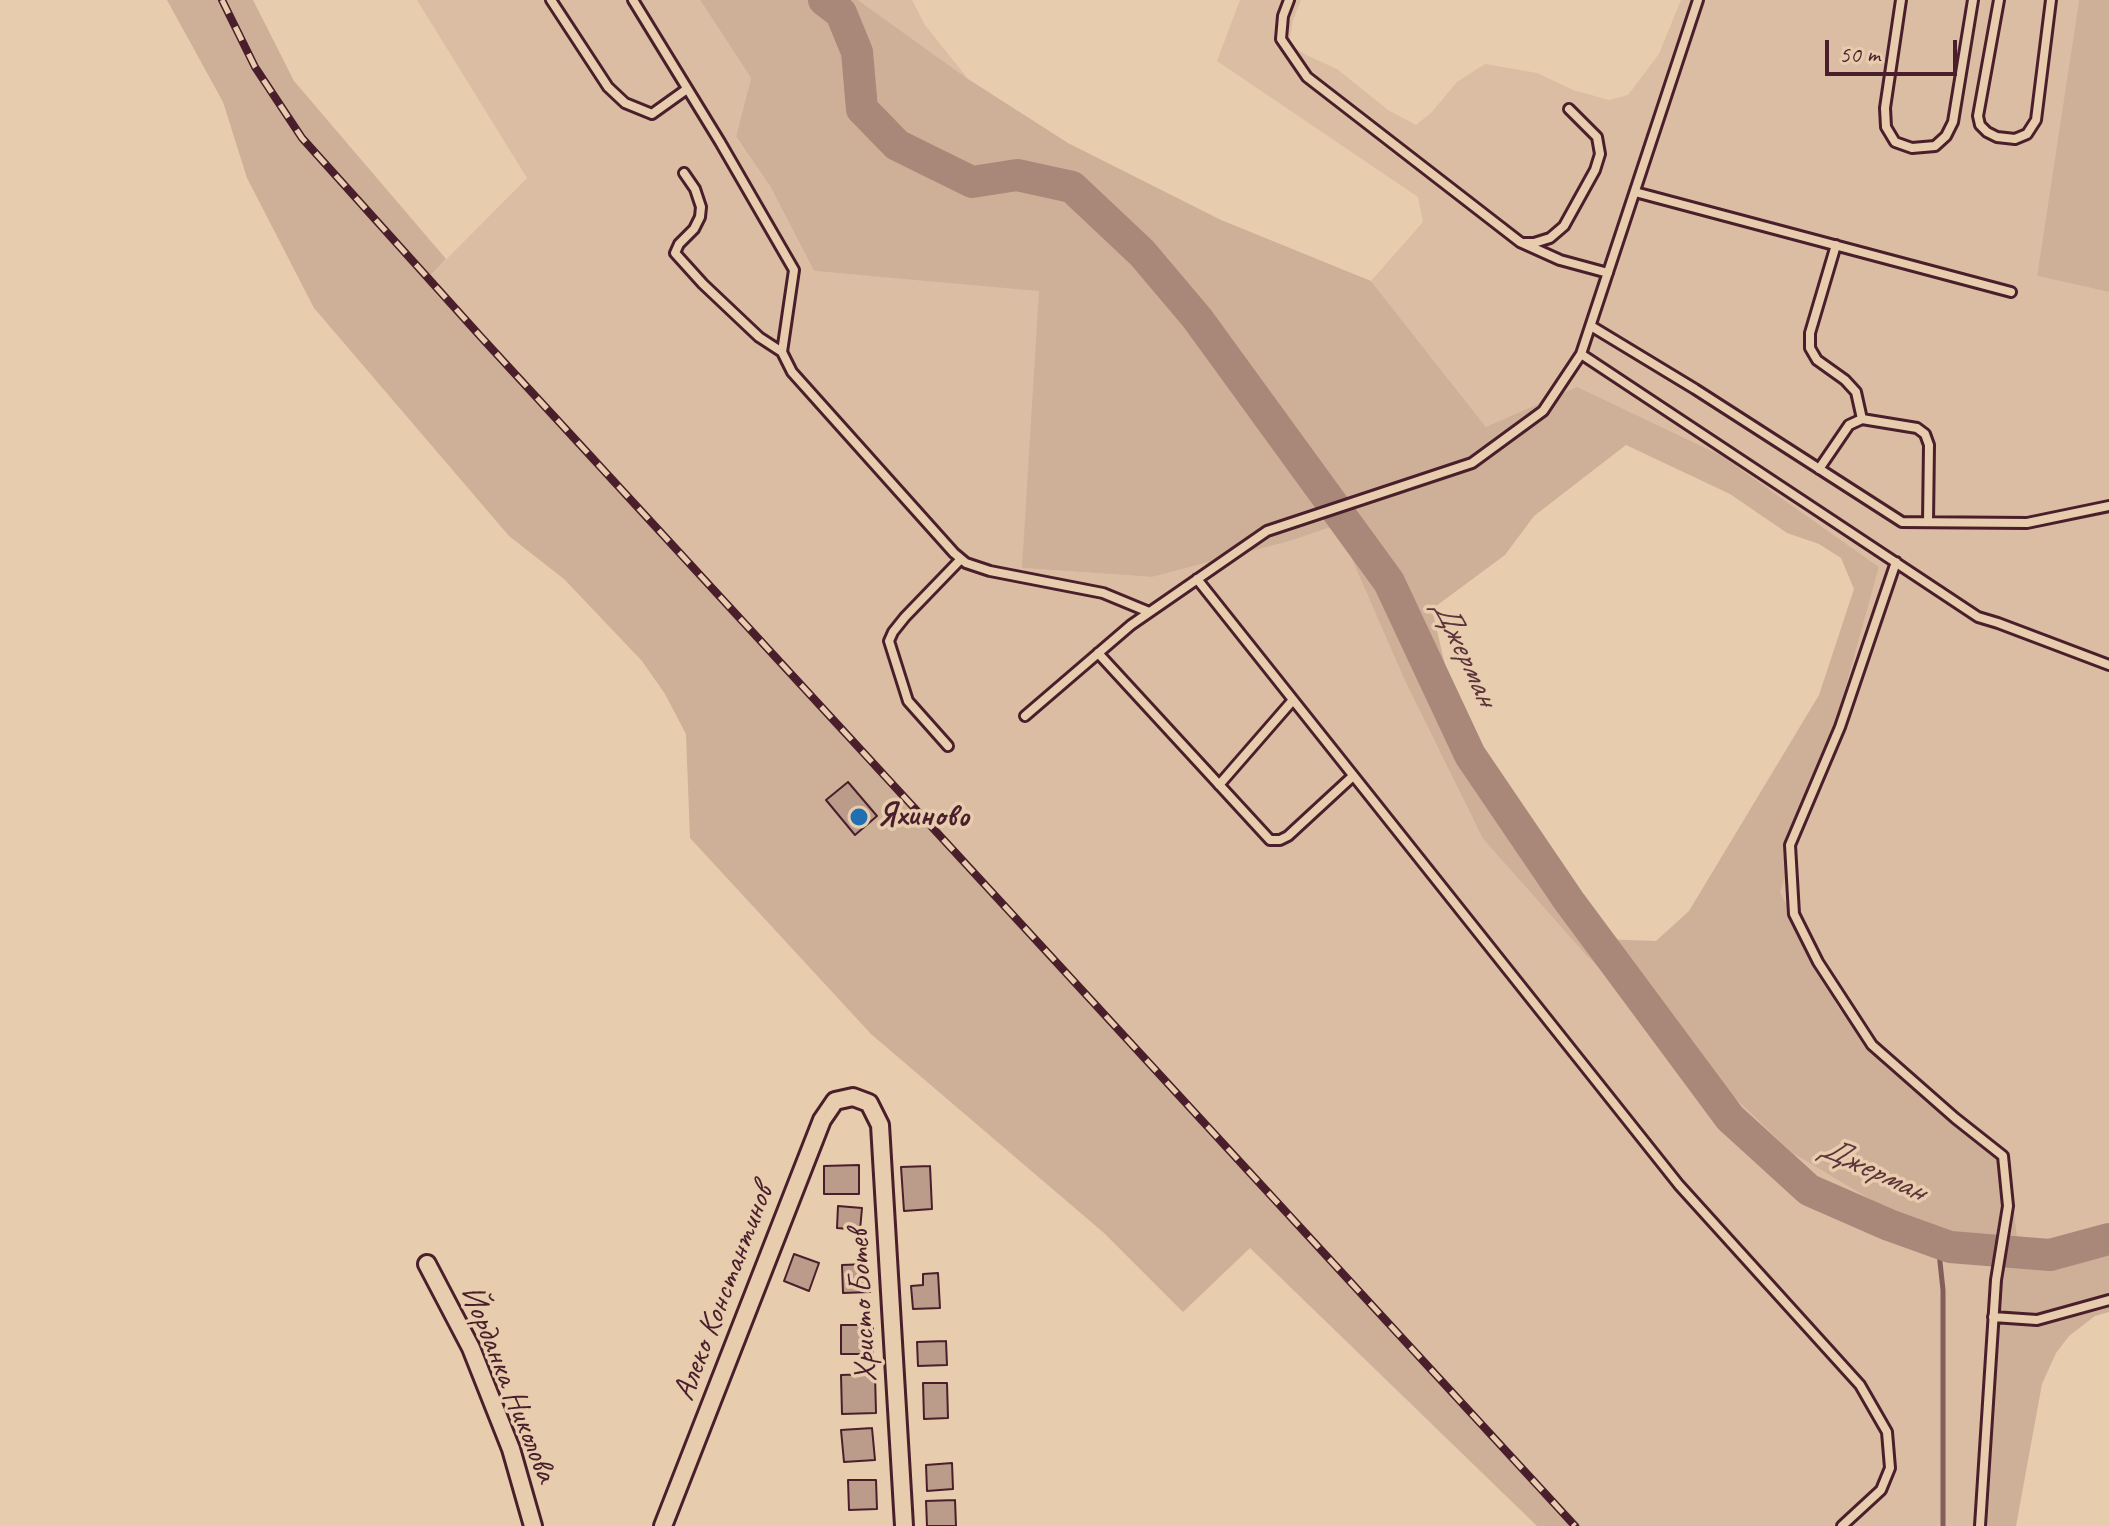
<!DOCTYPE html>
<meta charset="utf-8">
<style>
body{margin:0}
#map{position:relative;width:2109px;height:1526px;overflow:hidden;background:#e7ccae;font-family:Caveat,sans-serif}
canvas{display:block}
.scale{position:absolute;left:1825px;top:40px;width:132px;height:36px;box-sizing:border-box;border:4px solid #4a1f2b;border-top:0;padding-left:10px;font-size:24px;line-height:28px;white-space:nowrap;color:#4a1f2b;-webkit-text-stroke:6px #e7ccae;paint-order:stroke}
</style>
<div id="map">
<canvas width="2109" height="1526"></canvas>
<div class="scale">50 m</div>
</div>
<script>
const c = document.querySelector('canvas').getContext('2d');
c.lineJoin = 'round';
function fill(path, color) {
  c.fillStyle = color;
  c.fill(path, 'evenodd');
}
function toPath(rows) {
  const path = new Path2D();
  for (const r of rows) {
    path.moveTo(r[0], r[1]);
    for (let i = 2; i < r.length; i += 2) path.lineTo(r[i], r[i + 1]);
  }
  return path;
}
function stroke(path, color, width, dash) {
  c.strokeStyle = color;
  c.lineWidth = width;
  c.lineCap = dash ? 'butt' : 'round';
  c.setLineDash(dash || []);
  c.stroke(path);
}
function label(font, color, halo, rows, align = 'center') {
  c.font = font + ' Caveat,sans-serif';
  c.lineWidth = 7;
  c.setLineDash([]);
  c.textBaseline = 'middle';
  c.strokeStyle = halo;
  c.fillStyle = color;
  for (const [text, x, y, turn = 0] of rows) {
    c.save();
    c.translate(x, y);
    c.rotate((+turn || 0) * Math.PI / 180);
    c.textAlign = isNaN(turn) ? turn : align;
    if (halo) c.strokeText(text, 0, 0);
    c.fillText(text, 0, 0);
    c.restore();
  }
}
const built = toPath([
 [417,0,700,0,751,78,736,138,770,186,814,271,1040,290,1023,568,1152,577,1290,541,1337,525,1405,681,1483,839,1586,955,1791,1152,1901,1218,1999,1264,1980,1526,1582,1526,1365,1298,428,278,527,178],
 [858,0,912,0,925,25,968,79],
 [1240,0,1301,0,1293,20,1289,44,1306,55,1337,69,1388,110,1416,125,1431,113,1457,82,1485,64,1537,73,1573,90,1609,100,1628,95,1659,54,1681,0,2079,0,2037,276,2109,292,2109,1230,2018,1245,2008,1155,1839,1009,1779,892,1827,755,1879,567,1722,456,1486,427,1371,281,1423,222,1418,197,1217,61]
]);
const green = toPath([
 [167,0,253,0,294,81,446,259,428,278,1365,1298,1582,1526,1537,1526,1250,1248,1183,1312,1104,1233,871,1034,690,838,686,734,665,694,642,661,564,579,509,536,314,308,247,178,223,102],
 [700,0,858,0,968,79,1068,143,1221,220,1371,281,1486,427,1577,387,1722,456,1879,567,1827,755,1780,892,1839,1009,2008,1155,2018,1245,2109,1230,2109,1312,2095,1316,2069,1336,2056,1353,2042,1384,2016,1526,1980,1526,1999,1264,1901,1218,1791,1152,1586,955,1483,839,1405,681,1337,525,1290,541,1152,577,1022,568,1039,291,814,271,770,186,736,137,751,78],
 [1626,445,1730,494,1787,533,1819,544,1841,558,1854,589,1819,695,1689,911,1656,941,1599,939,1485,763,1445,665,1432,609,1505,555,1534,516],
 [2079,0,2109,0,2109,292,2037,276]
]);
const stream = toPath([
 [1938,1243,1943,1290,1943,1526]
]);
const river = toPath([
 [824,0,841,13,857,52,862,109,897,145,972,182,1017,175,1072,187,1142,253,1197,318,1389,582,1470,755,1569,901,1730,1118,1809,1190,1889,1225,1950,1247,2050,1255,2109,1239]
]);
const building = toPath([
 [848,782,877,816,855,835,826,800,848,782],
 [859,1165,859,1194,824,1194,824,1166,859,1165],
 [930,1166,932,1209,904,1211,901,1167,930,1166],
 [838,1206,862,1208,860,1230,837,1228,838,1206],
 [794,1254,819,1263,809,1291,784,1281,794,1254],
 [868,1264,870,1292,843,1293,842,1265,868,1264],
 [938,1273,940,1308,913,1309,911,1286,923,1285,923,1274,938,1273],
 [841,1325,873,1325,873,1354,841,1354,841,1325],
 [946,1341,947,1365,918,1366,917,1342,946,1341],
 [875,1374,876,1413,842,1414,841,1375,875,1374],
 [923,1383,947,1383,948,1418,924,1419,923,1383],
 [872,1428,875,1460,844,1462,841,1430,872,1428],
 [952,1463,953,1489,927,1491,926,1465,952,1463],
 [848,1480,876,1480,877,1509,849,1510,848,1480],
 [955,1500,956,1526,927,1526,926,1501,955,1500]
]);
const service = toPath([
 [551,0,608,87,625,103,652,114,687,89],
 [633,0,720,142,794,270,782,352,792,372,954,553,966,563,990,571,1103,593,1149,612],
 [1289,0,1283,16,1281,39,1307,77,1520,242,1560,260,1608,273],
 [1901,0,1885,108,1886,127,1895,142,1912,148,1935,146,1946,136,1953,122,1973,0],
 [1999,0,1978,116,1980,125,1987,132,1997,137,2015,139,2027,134,2036,120,2051,0],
 [684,173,695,189,701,207,700,217,694,229,679,244,675,253,703,284,759,337,782,352],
 [1635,192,2011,292],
 [1525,243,1534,243,1550,238,1564,226,1595,170,1600,154,1597,137,1569,109],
 [1836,245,1810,333,1810,348,1817,360,1845,380,1856,392,1862,419],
 [1591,326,1695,389,1902,522,2027,523,2109,506],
 [1581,354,1978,617,1998,623,2109,665],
 [1819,469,1849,425,1862,419,1917,428,1925,434,1929,445,1928,522],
 [1896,562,1840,727,1790,845,1794,914,1818,962,1872,1045,1955,1118,2003,1156,2008,1206,1996,1280,1980,1526],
 [1197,579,1679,1185,1860,1385,1887,1432,1890,1468,1881,1490,1842,1526],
 [1098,653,1270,840,1280,840,1288,836,1353,776],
 [1025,716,1131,625,1267,531,1472,463,1543,411,1581,354,1698,0],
 [948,746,908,701,889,641,893,632,905,617,961,559],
 [1219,785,1293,700],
 [1993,1317,2037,1320,2109,1300]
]);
const minor = toPath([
 [427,1264,471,1348,511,1449,533,1526],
 [663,1526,822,1120,835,1101,853,1097,869,1103,880,1125,904,1526]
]);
const rail = toPath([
 [222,0,255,67,302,138,481,337,1575,1526]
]);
const markers = [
 [859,817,10,"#1f6fb2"]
];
const poiNames = [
 ["Яхиново",877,817]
];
const streetNames = [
 ["Алеко Константинов",724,1293,-69],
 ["Христо Ботев",863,1306,-93],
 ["Йорданка Николова",508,1384,68]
];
const waterNames = [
 ["Джерман",1464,653,65],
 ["Джерман",1872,1170,25]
];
fill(built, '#dabda3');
fill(green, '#ceb099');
stroke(stream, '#835e5a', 5);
stroke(river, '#a9887a', 32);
fill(building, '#bb9b8a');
stroke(building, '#4a1f2b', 2);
stroke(service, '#4a1f2b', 14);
stroke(minor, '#4a1f2b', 22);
stroke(service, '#e7ccae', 8);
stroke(minor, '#e7ccae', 16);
stroke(rail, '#4a1f2b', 8);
stroke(rail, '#e7ccae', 5, [15]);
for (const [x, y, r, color] of markers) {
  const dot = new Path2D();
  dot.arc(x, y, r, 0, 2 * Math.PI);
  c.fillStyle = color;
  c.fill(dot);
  stroke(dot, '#e7ccae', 3);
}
label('bold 32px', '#4a1f2b', '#e7ccae', poiNames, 'left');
label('32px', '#4a1f2b', '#e7ccae', streetNames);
label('italic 34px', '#5d343b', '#e7ccae', waterNames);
</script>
